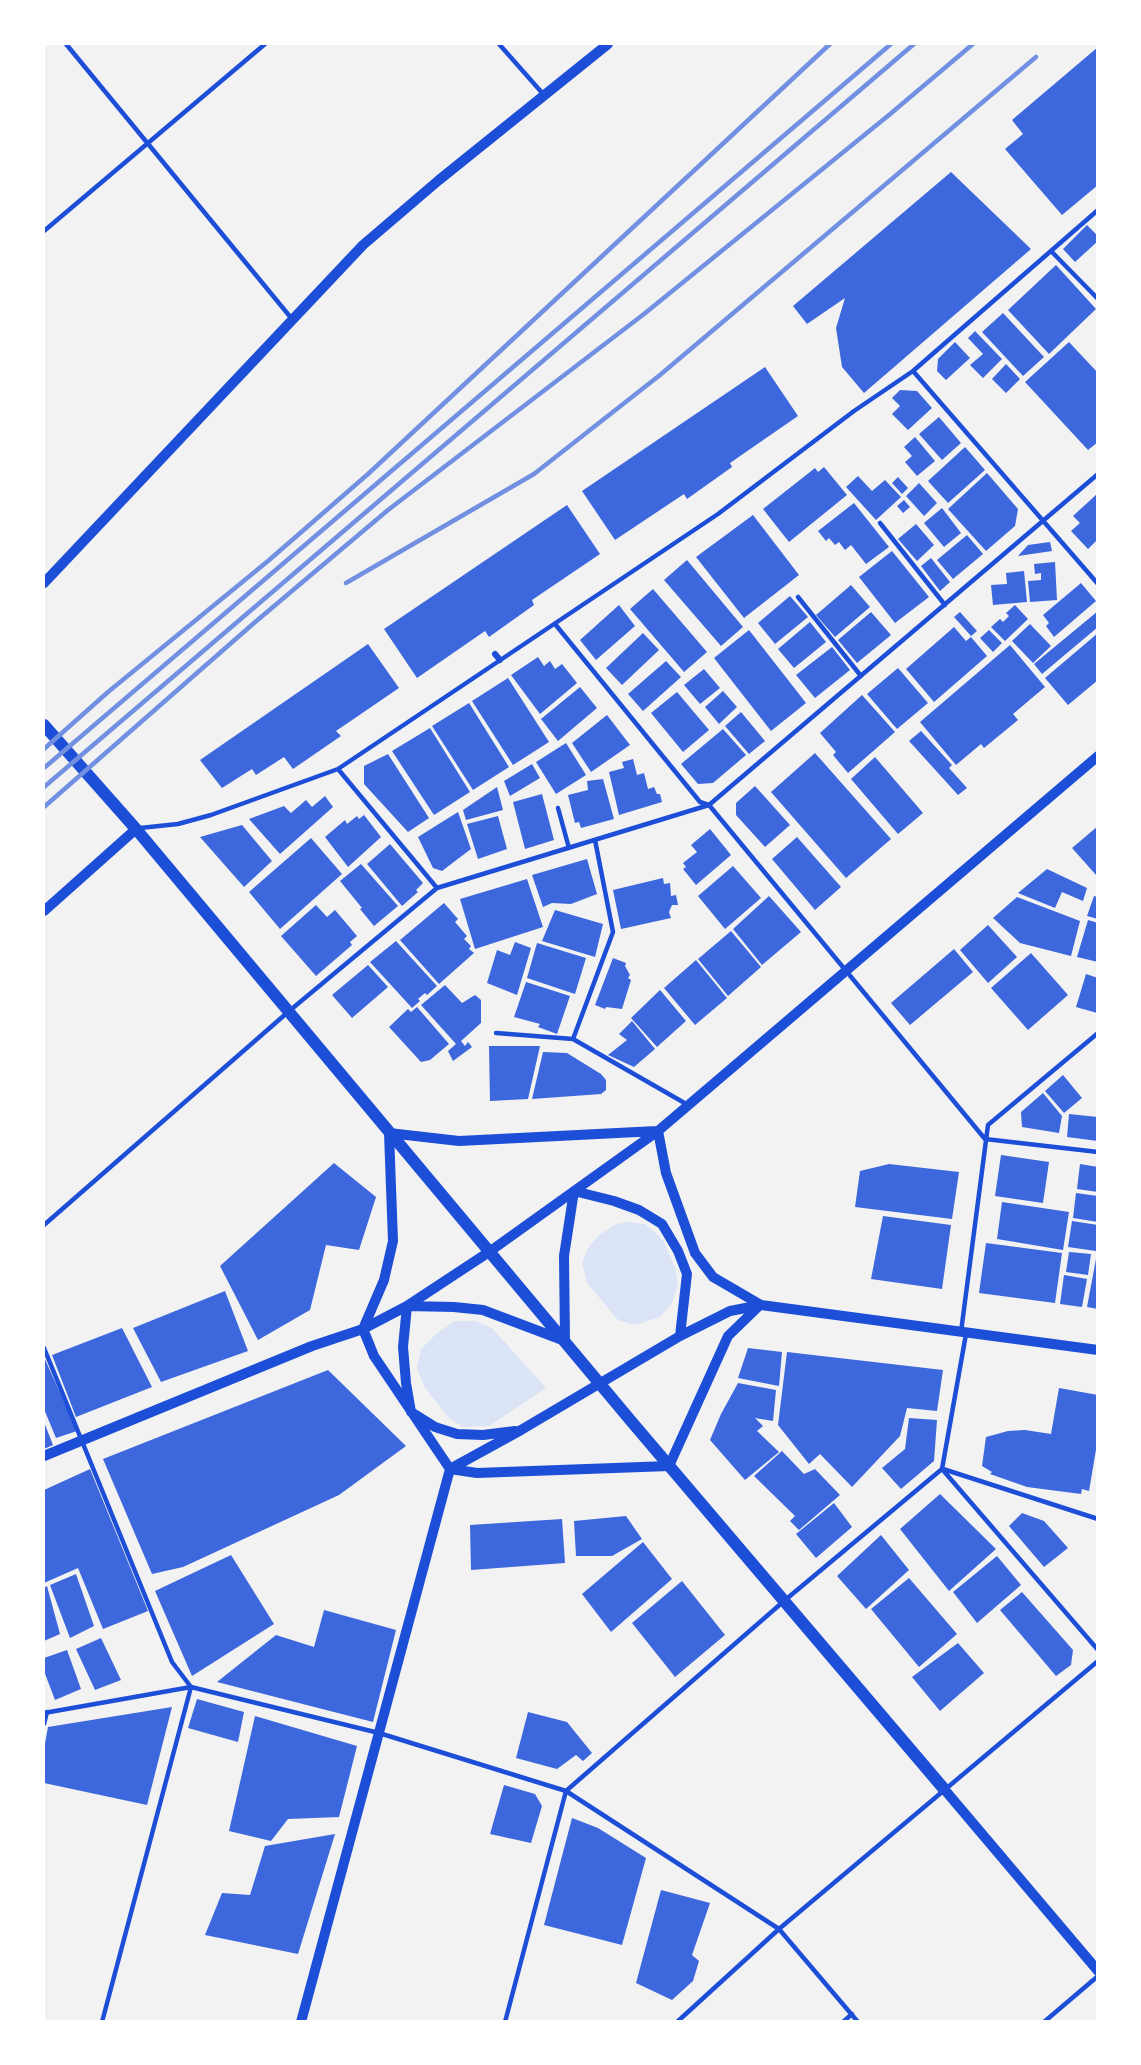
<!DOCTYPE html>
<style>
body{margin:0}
#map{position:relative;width:1141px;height:2065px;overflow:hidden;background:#f2f2f2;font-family:"Nunito Sans",sans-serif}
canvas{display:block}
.frame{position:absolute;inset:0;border:45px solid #fff;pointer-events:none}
</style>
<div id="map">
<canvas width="1141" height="2065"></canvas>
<div class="frame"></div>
</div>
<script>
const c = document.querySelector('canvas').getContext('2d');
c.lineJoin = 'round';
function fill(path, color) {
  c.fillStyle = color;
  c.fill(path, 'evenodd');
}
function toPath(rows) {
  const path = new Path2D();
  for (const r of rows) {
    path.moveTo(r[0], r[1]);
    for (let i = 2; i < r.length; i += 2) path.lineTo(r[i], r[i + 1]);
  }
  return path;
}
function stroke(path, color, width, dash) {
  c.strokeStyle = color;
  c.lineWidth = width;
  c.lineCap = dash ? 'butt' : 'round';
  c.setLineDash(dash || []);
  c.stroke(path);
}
const green = toPath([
 [629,1222,645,1224,663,1240,675,1268,678,1284,672,1303,660,1317,635,1325,618,1320,587,1283,582,1263,588,1248,599,1235,616,1224],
 [455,1321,476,1321,492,1328,546,1388,489,1426,463,1427,449,1418,425,1388,417,1369,421,1349,436,1334]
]);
const building = toPath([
 [1098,47,1098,185,1062,215,1005,149,1023,134,1012,120],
 [951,172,1031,249,864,393,842,367,836,328,845,298,807,324,793,306],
 [1087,225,1098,236,1098,241,1075,262,1063,249],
 [1056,265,1096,309,1049,354,1008,310],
 [1003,313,1044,357,1023,376,982,332],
 [975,331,1002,359,983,378,970,365,983,354,968,338],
 [955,342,970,358,946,380,937,371,938,359],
 [1069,342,1098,373,1098,442,1088,450,1025,382],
 [1006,364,1020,379,1006,393,992,379],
 [765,367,798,416,730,463,732,467,687,499,684,494,615,540,582,491],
 [900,390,917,391,932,408,908,430,892,414,900,406,892,398],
 [939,417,961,443,942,460,919,434],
 [915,437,935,461,917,476,905,462,912,456,904,447],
 [965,447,985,470,948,503,928,481],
 [824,467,847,495,789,542,763,509,815,468,818,472],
 [987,473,1018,509,1015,526,986,551,948,509],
 [858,476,872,491,885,480,901,497,876,520,846,487],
 [898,477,908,488,902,494,892,483],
 [919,483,937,503,924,516,906,496],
 [1098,493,1098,539,1088,549,1071,531,1080,523,1073,516],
 [904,500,910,507,903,513,897,506],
 [854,503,889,547,866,564,851,545,845,550,839,542,835,545,829,538,826,541,818,531],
 [567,505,600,554,532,600,534,605,489,637,485,631,417,678,384,629],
 [942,508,961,533,944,547,924,523],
 [753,515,799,575,744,618,696,557],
 [916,524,934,545,917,561,898,539],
 [967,535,983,554,953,579,937,560],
 [1050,542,1052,551,1018,556,1028,545],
 [892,551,929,597,895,623,859,577],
 [931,558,950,582,940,591,921,566],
 [687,560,743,627,721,646,664,580],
 [1055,562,1057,600,1030,602,1028,581,1041,580,1041,573,1035,574,1034,564],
 [1024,571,1027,602,993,605,991,585,1007,584,1006,573],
 [1081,583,1096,601,1054,637,1046,626,1049,623,1043,615],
 [851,585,870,607,835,637,816,615],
 [653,589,707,652,684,672,630,609],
 [790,596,808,617,775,644,758,623],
 [619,605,635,626,596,660,580,640],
 [1015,605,1028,619,1005,641,991,627,1000,619,1003,622,1009,616,1006,613],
 [1098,611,1098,627,1042,674,1034,664],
 [871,612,891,635,857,663,838,640],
 [960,612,977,631,971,636,954,617],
 [810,622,826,642,794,668,778,649],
 [1030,624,1051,646,1033,663,1012,641],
 [954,627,966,641,971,637,987,656,934,702,906,669],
 [749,630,806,703,771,731,714,658],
 [989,630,1002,643,993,652,980,638],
 [643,633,659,650,622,685,606,668],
 [1098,633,1098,680,1068,705,1045,678],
 [368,644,399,688,336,731,341,736,293,769,284,757,256,775,252,769,222,788,200,760],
 [1010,645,1045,687,1013,714,1018,720,984,748,981,744,956,765,920,722],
 [832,647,850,670,815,698,796,675],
 [538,657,544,666,550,661,555,669,562,664,577,683,540,714,511,675],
 [666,661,681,677,643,711,628,694],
 [898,668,928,703,897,729,867,694],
 [704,669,720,688,700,704,684,685],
 [508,678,549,742,513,765,472,701],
 [580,687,597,708,558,741,541,719],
 [723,691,737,707,719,724,705,707],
 [677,692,709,730,683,752,651,713],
 [862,695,895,732,848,773,833,755,836,752,820,733],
 [469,703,509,767,473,790,432,726],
 [741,712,765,741,749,754,725,726],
 [607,715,630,745,591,772,572,743],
 [430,728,470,792,434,815,392,751],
 [723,729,746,755,713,783,698,784,681,764],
 [921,731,952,765,949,768,967,788,958,795,909,741],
 [566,743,586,775,556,794,536,762],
 [815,753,891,839,846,878,771,792],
 [388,754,429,818,408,832,364,784,364,766],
 [875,757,923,813,898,834,851,779],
 [633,759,637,775,644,773,648,789,654,787,657,794,660,794,662,802,619,815,609,772,624,768,622,762],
 [532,764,540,778,510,796,504,781],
 [603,779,614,819,581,828,579,822,575,823,568,795,588,790,587,781],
 [755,786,790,825,765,847,736,815,736,803],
 [497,787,503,810,466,820,463,810],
 [542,794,554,840,525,849,513,802],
 [325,796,333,807,280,854,249,819,284,806,291,813,306,800,312,807],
 [458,812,471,849,442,871,433,868,418,837],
 [364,815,381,837,348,867,325,837,345,820,347,824,357,816,359,819],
 [498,816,507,849,478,859,467,824],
 [242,825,272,861,244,887,200,837],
 [1098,826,1098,874,1096,875,1072,848],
 [710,829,731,855,696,885,683,869,686,867,683,863,697,852,691,845],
 [797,837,841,887,815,910,772,859],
 [311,838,342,874,280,929,249,892],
 [390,844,423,883,416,890,418,892,402,906,367,864],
 [587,859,597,894,571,904,552,903,543,907,532,875],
 [361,864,398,906,374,926,360,909,362,908,340,881],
 [733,866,761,898,725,929,698,896],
 [1047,869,1087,888,1083,901,1062,892,1055,908,1018,893],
 [663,878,664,884,670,883,671,896,676,895,678,905,672,905,669,912,671,918,621,929,613,890],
 [527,879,543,927,475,949,460,899],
 [769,896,801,932,762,965,733,929],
 [1094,896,1098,897,1098,919,1087,916],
 [1017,897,1080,921,1071,956,1020,943,993,918],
 [444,903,458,919,455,922,467,936,464,939,471,946,469,949,474,953,439,984,400,940],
 [316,905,327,917,335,910,357,936,350,942,352,945,316,976,281,936],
 [555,910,603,924,595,957,542,941],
 [1088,920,1098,923,1098,962,1077,957],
 [988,925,1017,957,988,983,960,950],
 [731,931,761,967,728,996,698,959],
 [396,941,437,986,427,995,425,993,418,999,420,1001,412,1008,370,962],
 [515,942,531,948,517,995,487,983,497,950,510,955],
 [537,943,586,958,575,994,527,978],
 [954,949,973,972,910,1025,891,1003],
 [1031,953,1068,995,1028,1030,991,988],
 [613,958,626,963,625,966,630,975,628,978,631,980,622,1009,606,1007,605,1009,595,1005],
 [696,960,727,998,695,1025,664,988],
 [368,965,388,987,352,1018,332,995],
 [1086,974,1098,978,1097,1013,1076,1007],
 [526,982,570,996,557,1034,538,1027,540,1024,514,1017],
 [445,985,462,1003,475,995,481,1000,481,1023,461,1041,465,1046,468,1042,472,1047,453,1061,448,1051,456,1044,421,1005],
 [660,990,686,1021,657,1047,631,1018],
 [417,1007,449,1044,430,1060,421,1062,389,1027,408,1009,411,1012],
 [632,1021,655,1049,634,1067,608,1055,627,1040,619,1034],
 [489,1046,540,1046,528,1099,490,1101],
 [543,1052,567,1053,601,1074,606,1080,606,1090,601,1094,532,1099],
 [1063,1075,1082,1098,1064,1113,1045,1091],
 [1043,1093,1062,1116,1059,1133,1022,1127,1021,1112],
 [1069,1114,1098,1117,1098,1141,1067,1137],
 [1001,1155,1049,1162,1043,1203,995,1196],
 [334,1163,376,1197,359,1250,326,1245,310,1310,258,1340,220,1266],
 [889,1164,959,1172,952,1219,855,1207,860,1171],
 [1080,1164,1098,1167,1098,1192,1077,1189],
 [1076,1193,1098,1196,1098,1222,1073,1218],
 [1002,1202,1069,1212,1063,1250,997,1239],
 [883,1216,951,1225,942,1289,871,1279],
 [1072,1221,1098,1225,1096,1251,1068,1247],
 [986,1243,1062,1253,1055,1303,979,1293],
 [1069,1252,1091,1254,1088,1275,1066,1272],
 [1096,1259,1098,1259,1098,1309,1087,1307],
 [1064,1275,1087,1279,1082,1307,1060,1304],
 [225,1291,248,1351,161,1382,133,1328],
 [122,1328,152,1387,76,1417,52,1355],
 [748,1348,782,1352,779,1386,738,1378],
 [787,1352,943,1370,937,1411,907,1408,900,1436,852,1487,820,1454,809,1464,778,1425],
 [44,1357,77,1431,56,1438,44,1409],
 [328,1370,406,1446,339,1495,183,1567,152,1574,103,1459],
 [738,1383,776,1390,773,1421,755,1418,763,1426,757,1431,779,1452,745,1480,710,1440,721,1414],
 [1059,1388,1098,1395,1098,1438,1089,1491,1082,1489,1081,1494,1027,1487,990,1474,992,1472,982,1466,986,1437,1008,1431,1025,1430,1051,1434],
 [909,1418,937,1420,934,1461,901,1489,882,1468,905,1449],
 [44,1422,53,1445,44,1449],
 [782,1451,804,1474,815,1469,840,1495,799,1530,790,1521,795,1516,754,1476],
 [90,1469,148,1611,103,1629,78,1568,44,1583,44,1490],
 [940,1494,996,1549,949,1591,900,1529],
 [834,1503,852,1527,816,1558,796,1534],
 [1022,1513,1044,1521,1068,1548,1044,1567,1009,1526],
 [626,1516,642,1539,612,1556,576,1556,574,1521],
 [562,1519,565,1563,471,1570,470,1525],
 [881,1535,909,1570,866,1609,837,1576],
 [643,1542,672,1579,611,1632,582,1594],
 [231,1555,274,1624,192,1676,155,1591],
 [997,1556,1021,1585,977,1623,953,1592],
 [76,1574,94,1626,70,1638,50,1585],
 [909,1578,957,1634,919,1667,871,1609],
 [682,1581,725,1635,675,1677,632,1623],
 [47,1586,60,1634,44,1641,44,1588],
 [1022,1592,1073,1650,1071,1665,1056,1676,1000,1610],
 [324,1610,396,1630,373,1722,217,1682,276,1635,314,1647],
 [101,1638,121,1680,95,1690,76,1649],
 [958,1643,984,1673,940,1711,912,1677],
 [67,1650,81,1689,55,1700,44,1671,44,1658],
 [197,1699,244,1712,238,1742,188,1728],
 [172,1707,147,1805,44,1783,44,1749,48,1727],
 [528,1712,567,1722,592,1753,583,1761,576,1755,557,1769,516,1758],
 [255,1716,357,1746,339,1817,288,1819,271,1841,229,1831],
 [504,1785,535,1794,542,1806,531,1843,490,1834],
 [572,1818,598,1828,646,1858,622,1945,544,1925],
 [335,1834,298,1954,205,1935,222,1893,250,1895,265,1846],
 [661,1890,710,1903,692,1955,699,1961,693,1981,672,2000,636,1983]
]);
const service = toPath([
 [66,44,292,319],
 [499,44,544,95],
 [44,231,265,44],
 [1051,251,1098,299],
 [913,371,1098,584],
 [880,523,945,605],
 [798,597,861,676],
 [555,624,700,802,709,805,985,1139,1098,1152],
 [338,769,437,888],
 [558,808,569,848],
 [140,828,178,824,211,815,338,769,718,514,854,411,913,371,1098,210],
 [496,1033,573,1039,688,1105],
 [573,1039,613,932,595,840],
 [44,1225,288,1012,437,888,709,805,1098,474],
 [961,1332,988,1125,1098,1033],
 [44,1348,172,1662,191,1687,102,2022],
 [942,1469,1098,1650],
 [943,1469,1098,1519],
 [44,1713,191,1687,379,1733,566,1791,779,1929,858,2022],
 [44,1724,47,1712],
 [505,2022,566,1791,784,1601,942,1469,966,1334],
 [677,2022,779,1929,1098,1661],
 [843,2022,852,2014],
 [1044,2022,1098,1976]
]);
const minor = toPath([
 [495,654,500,660]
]);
const tertiary = toPath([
 [44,583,363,245,439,180,608,44],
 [44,911,136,829],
 [657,1131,459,1141,389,1133,393,1241,384,1280,363,1329,374,1356,450,1469,477,1473,669,1466,728,1336,760,1305],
 [658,1131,666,1173,695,1253,713,1277,761,1305],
 [574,1191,614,1201,639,1210,662,1224,678,1251,687,1274,680,1336],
 [407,1306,454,1307,483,1310,565,1341,564,1256,574,1191],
 [407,1306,403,1347,406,1383,411,1412,435,1427,457,1434,483,1435,515,1431],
 [44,1456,312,1346,363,1329,407,1306,489,1252,658,1131,1098,756],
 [944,1789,1098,1971],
 [301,2022,450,1469,521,1430,680,1336,730,1311,761,1305,1098,1350]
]);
const secondary = toPath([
 [44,725,136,829,631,1421,944,1789]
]);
const rail = toPath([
 [346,583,534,474,660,375,1036,57],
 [44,749,108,692,268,561,368,474,830,44],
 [44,768,891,44],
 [44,787,914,44],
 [44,807,254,623,388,510,644,314,889,115,973,44]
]);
fill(green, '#dbe4f7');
fill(building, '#3d67dc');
stroke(service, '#1d4ed8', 4.5);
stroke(minor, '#1d4ed8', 6);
stroke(tertiary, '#1d4ed8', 10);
stroke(secondary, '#1d4ed8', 12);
stroke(rail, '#7290e2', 4.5);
</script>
